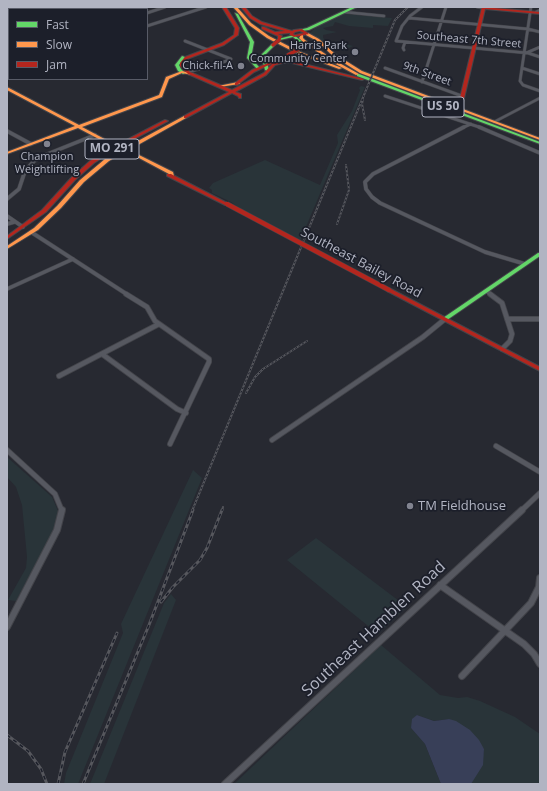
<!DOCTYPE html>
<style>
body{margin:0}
#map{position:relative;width:547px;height:791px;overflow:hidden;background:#272931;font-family:"Open Sans",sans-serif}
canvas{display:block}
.frame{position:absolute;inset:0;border:8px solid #b1b4c2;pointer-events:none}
.legend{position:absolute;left:8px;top:8px;width:140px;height:72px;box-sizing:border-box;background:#1c1f2a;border:1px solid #585b67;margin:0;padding:5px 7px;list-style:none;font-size:12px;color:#b1b4c2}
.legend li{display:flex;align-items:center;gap:8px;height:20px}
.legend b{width:20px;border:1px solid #585b67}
</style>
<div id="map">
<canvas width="547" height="791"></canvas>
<div class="frame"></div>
<ul class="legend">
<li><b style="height:5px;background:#63d668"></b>Fast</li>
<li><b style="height:5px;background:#ff974d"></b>Slow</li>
<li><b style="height:5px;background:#b3261e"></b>Jam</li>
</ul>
</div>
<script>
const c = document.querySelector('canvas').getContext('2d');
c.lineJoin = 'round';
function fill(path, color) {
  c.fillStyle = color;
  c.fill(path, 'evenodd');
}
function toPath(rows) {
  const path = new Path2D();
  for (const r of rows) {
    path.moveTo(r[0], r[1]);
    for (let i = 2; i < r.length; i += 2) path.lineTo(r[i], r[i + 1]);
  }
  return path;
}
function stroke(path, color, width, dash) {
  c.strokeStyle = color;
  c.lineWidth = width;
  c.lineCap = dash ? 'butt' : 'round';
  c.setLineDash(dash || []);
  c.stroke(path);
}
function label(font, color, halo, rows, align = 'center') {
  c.font = font + ' "Open Sans",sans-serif';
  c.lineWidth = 3.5;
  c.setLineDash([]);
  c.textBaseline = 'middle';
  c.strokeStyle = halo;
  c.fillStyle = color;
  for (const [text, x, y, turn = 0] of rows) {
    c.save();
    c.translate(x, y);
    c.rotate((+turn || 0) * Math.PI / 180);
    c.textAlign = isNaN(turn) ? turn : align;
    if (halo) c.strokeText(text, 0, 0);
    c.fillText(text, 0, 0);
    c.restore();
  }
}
const green = toPath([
 [344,14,347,14,392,18,388,26,373,25,373,28,349,26,335,22,333,26,323,28,326,30,337,32,323,35,323,38,326,40,331,43,346,42,346,44,353,46,343,51,337,48,325,46,309,34,317,26],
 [361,86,365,87,300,241,242,210,231,202,212,193,212,190,209,188,213,183,265,160,320,185,338,143,337,135,352,111,360,90,359,88],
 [7,457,52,497,59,513,55,529,16,601,8,600,26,568,27,557,22,505,16,487,7,477],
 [193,470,202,478,78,784,64,784,66,773,123,633,121,624],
 [316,538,407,607,378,634,287,560],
 [171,594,176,600,104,784,90,784,164,603],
 [381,645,440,695,458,698,467,697,480,701,515,717,540,734,540,784,471,784,483,755,484,749,449,719,434,721,417,715,411,728,425,744,441,784,234,784]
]);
const water = toPath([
 [417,715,434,721,449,719,456,721,470,730,479,740,484,749,483,765,471,784,441,784,425,744,411,728,412,719]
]);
const streetFar3 = toPath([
 [422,7,410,16,402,26,396,41,528,53,540,57],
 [477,7,484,8],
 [531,7,520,81,523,85,540,91],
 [117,8,123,7],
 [344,12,384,16],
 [536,12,540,10],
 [147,13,165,7],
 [409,18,528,29,540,32],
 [147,26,206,7],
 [7,28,9,28],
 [7,41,9,40],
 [185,41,231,59,216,65,187,72],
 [404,50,403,48,405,42],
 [526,53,540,47],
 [7,55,9,54],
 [7,65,9,66],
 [385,68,462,96],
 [522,68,540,74],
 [422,82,446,7],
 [385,96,482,128],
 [494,122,540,98],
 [462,128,471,124]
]);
const streetFar2 = toPath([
 [464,127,373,174,365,182,366,189,372,197,380,203,485,252,525,264],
 [479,127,540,153],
 [7,131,31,144],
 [7,199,19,189,25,171,34,161,45,155,95,135],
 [7,216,23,227],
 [7,224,14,222],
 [31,232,128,295],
 [7,289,73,259],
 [486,291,492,295]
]);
const streetFar1 = toPath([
 [126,294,147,307,155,321,209,359,209,362,170,444],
 [490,294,502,303,512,334,510,341,502,349],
 [507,319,540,319],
 [102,354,177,409,186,413],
 [59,376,159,324],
 [272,440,423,337,445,319],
 [496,446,540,472],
 [7,450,55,494,62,511],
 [521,511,540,493]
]);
const street = toPath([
 [440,585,524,644,534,654,540,664],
 [7,627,57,530,62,510],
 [462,676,531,603,539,587,540,578],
 [225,784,522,510]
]);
const fast = toPath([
 [352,7,357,7,309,30,301,31,299,30,307,28,352,7],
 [235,13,238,14,254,42,251,58,259,67,259,69,257,69,247,58,250,42,235,13],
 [294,35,304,43,301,50,298,49,300,43,293,37,280,40,278,39,294,35],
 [272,44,275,45,265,55,269,70,267,71,265,70,261,55,272,44],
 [182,56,185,57,179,65,181,69,185,73,183,74,178,71,175,65,182,56],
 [357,74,359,74,540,142,540,144,357,76,357,74],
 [538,253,540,253,540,256,447,320,443,320,442,319,443,318,538,253]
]);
const slow = toPath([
 [233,7,237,7,251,23,269,36,298,51,342,68,339,69,296,53,267,38,249,25,233,7],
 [306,33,308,33,319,39,335,54,362,71,540,138,540,140,360,73,333,56,317,41,306,35,306,33],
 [301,35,303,35,303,38,305,40,334,60,359,74,356,75,332,62,303,42,299,38,301,35],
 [182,71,194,74,192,75,182,73,169,79,162,97,82,127,114,144,125,148,184,116,186,116,186,118,129,150,173,172,174,176,174,177,170,177,169,174,126,151,109,161,84,182,61,208,38,230,7,249,7,246,34,228,57,206,80,180,105,159,122,150,112,146,78,128,7,154,7,152,75,126,7,90,7,87,79,125,159,95,166,77,182,71],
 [238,82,240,83,239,84,220,87,218,86,238,82]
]);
const jam = toPath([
 [222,7,226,7,239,28,238,35,224,45,187,59,184,63,184,66,190,72,232,90,264,73,273,63,254,72,237,85,235,85,235,83,252,70,288,54,289,54,289,56,273,63,283,61,292,61,364,79,362,80,292,63,283,63,275,65,266,75,235,92,241,94,241,98,239,98,238,96,232,93,186,118,184,118,184,116,229,92,188,74,180,66,180,63,185,57,222,43,234,35,235,28,222,7],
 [241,7,245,7,252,16,262,22,292,31,294,30,302,29,309,34,294,37,290,35,290,33,278,34,282,36,280,41,278,41,278,36,262,29,262,27,264,27,275,32,285,31,260,24,250,18,241,7],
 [300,31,304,33,295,35,293,34,295,32,300,31],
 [482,7,540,12,540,14,485,9,462,107,458,109,456,108,458,106,482,7],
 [165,120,168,121,117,148,94,163,75,180,46,212,7,239,7,236,42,210,71,178,90,161,115,146,165,120],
 [167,174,171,174,229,204,229,205,225,205,167,176,167,174],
 [389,288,540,367,540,371,387,291,386,290,387,289,389,288]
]);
const railFar1 = toPath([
 [363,99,362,104,365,120],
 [337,224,349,190,346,165],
 [246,393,255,377,263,369,307,341],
 [192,511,395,20,408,7],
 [222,511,223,507]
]);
const rail = toPath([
 [161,602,173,587,200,560,207,548,222,510],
 [7,735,28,751,41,769,47,784],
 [58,784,65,752,117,633],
 [83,784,149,625,193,510]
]);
const jamBridgeFar1 = toPath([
 [273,45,279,40],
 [288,55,299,49]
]);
const jamBridge = toPath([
 [227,204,389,290]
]);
const markers = [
 [355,52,4,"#81838f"],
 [241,66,4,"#81838f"],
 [47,144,4,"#81838f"],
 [410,506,4,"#81838f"]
];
const farStreetnames = [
 ["Southeast 7th Street",469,40,5],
 ["9th Street",427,74,20]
];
const farPoinames = [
 ["Harris Park",347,46],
 ["Community Center",347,59],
 ["Chick-fil-A",233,66],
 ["Champion",47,157,"center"],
 ["Weightlifting",47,170,"center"]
];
const shields = [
 [443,107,42],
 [112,149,54]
];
const shieldNames = [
 ["US 50",443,107],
 ["MO 291",112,149]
];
const streetNames = [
 ["Southeast Bailey Road",361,263,28]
];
const poiNames = [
 ["TM Fieldhouse",418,506]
];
const nearStreetnames = [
 ["Southeast Hamblen Road",374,629,-43]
];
fill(green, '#293439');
fill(water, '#383f58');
stroke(streetFar3, '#43444a', 3.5);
stroke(streetFar2, '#43444a', 4.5);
stroke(streetFar1, '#43444a', 6);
stroke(street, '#43444a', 8);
stroke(fast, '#43444a', 2);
stroke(slow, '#43444a', 2);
stroke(jam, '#43444a', 2);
stroke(streetFar3, '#565860', 2.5);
stroke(streetFar2, '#565860', 3.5);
stroke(streetFar1, '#565860', 4.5);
stroke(street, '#565860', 6);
fill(fast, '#63d668');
fill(slow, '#ff974d');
fill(jam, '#b3261e');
stroke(railFar1, '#56575d', 2);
stroke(rail, '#56575d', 3);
stroke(railFar1, '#1c1f2a', 1, [2]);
stroke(rail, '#1c1f2a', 1.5, [4]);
stroke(jamBridgeFar1, '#43444a', 4.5, []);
stroke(jamBridge, '#43444a', 5.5, []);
stroke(jamBridgeFar1, '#b3261e', 3.5);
stroke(jamBridge, '#b3261e', 4.5);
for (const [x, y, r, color] of markers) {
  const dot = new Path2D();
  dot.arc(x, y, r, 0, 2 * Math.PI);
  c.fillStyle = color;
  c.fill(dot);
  stroke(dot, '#1c1f2a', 1.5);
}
label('11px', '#b1b4c2', '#1c1f2a', farStreetnames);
label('11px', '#b1b4c2', '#1c1f2a', farPoinames, 'right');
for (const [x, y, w] of shields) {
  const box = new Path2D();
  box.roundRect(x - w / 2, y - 10, w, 20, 3);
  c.fillStyle = '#1c1f2a';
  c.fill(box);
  stroke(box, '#b1b4c2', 1);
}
label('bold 12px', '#b1b4c2', null, shieldNames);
label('13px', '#b1b4c2', '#1c1f2a', streetNames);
label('13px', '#b1b4c2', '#1c1f2a', poiNames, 'left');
label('16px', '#b1b4c2', '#1c1f2a', nearStreetnames);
</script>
